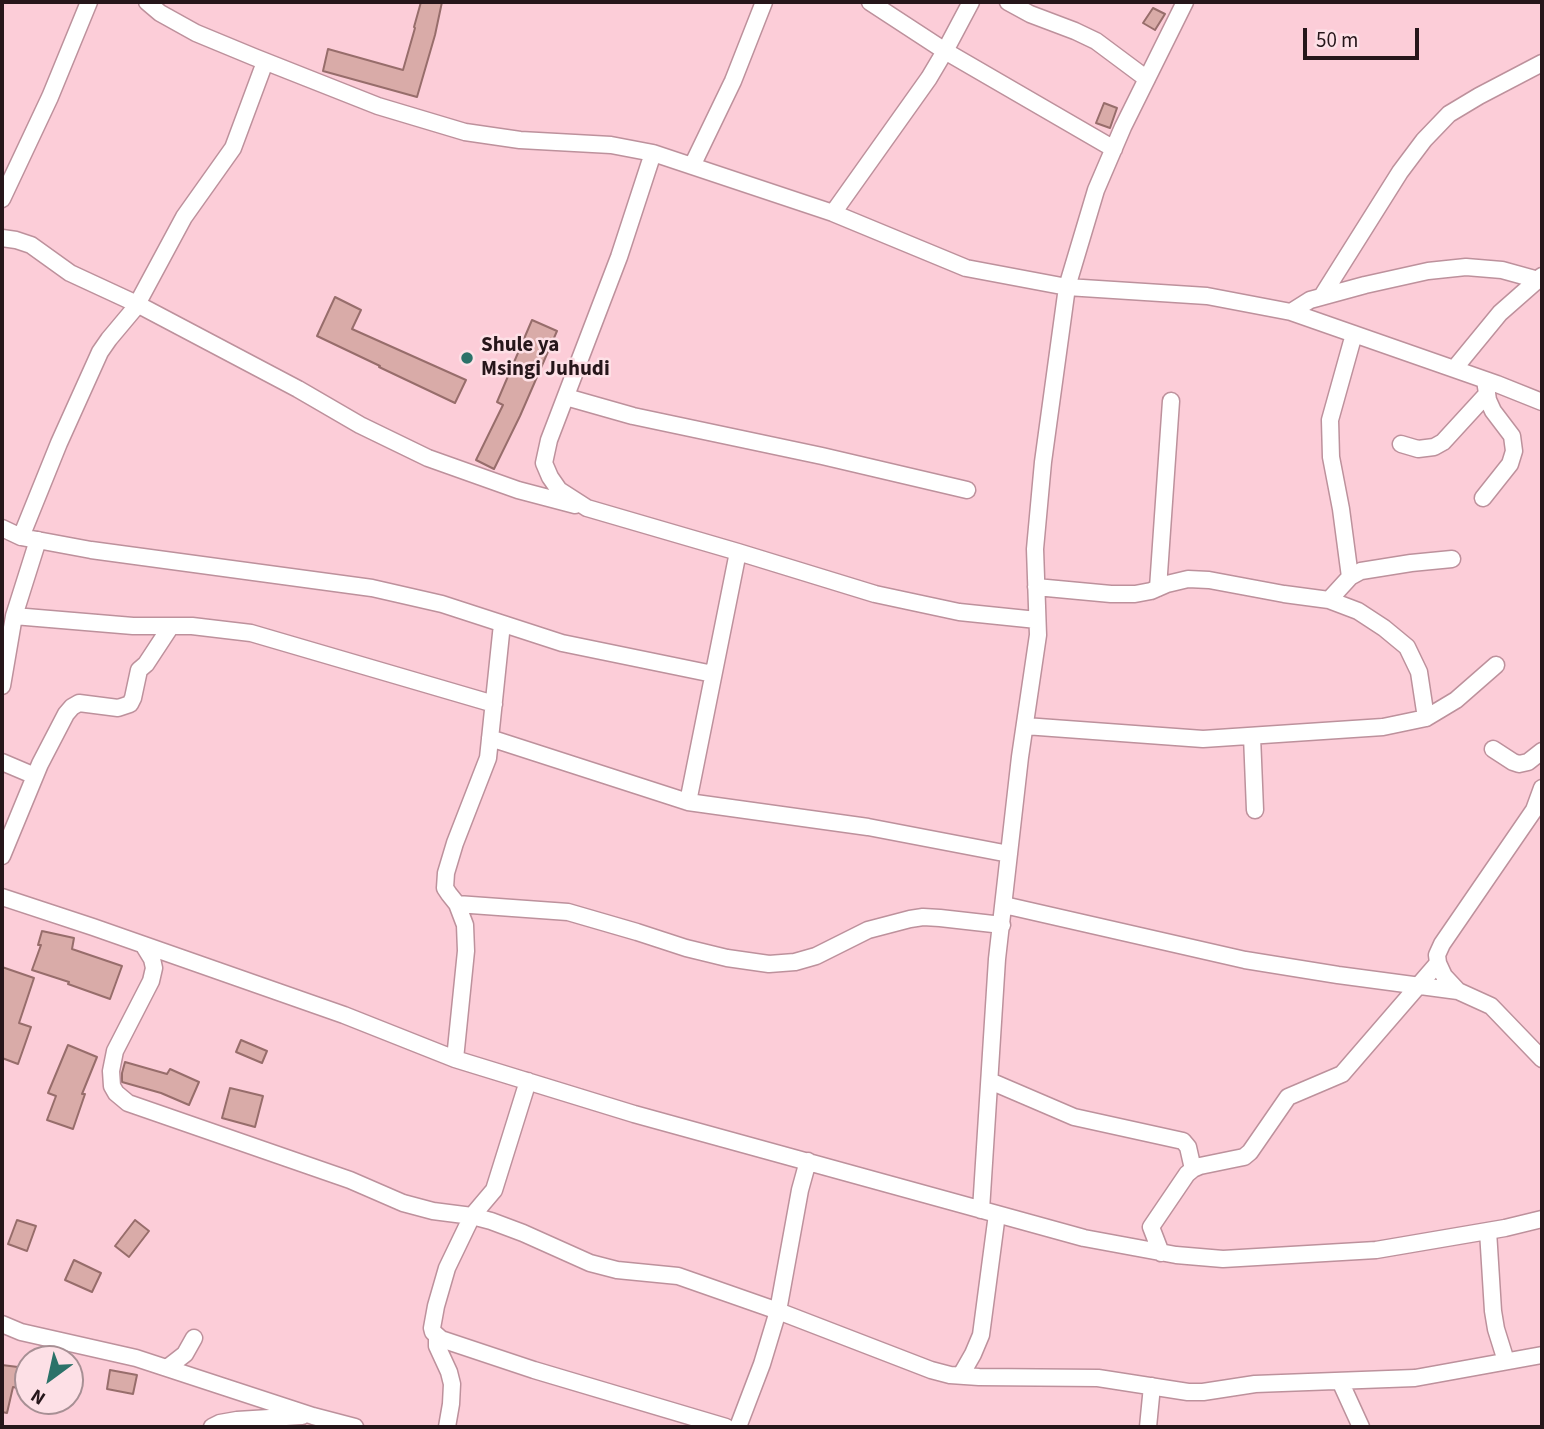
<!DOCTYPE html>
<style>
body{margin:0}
#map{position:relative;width:1544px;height:1429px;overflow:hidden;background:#fccdd8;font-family:"Source Sans 3",sans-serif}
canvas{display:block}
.frame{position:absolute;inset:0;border:4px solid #26161a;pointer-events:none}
.north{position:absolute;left:14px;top:1345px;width:70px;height:70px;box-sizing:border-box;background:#fde0e6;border:2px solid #a78f94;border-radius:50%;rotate:213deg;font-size:19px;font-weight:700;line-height:28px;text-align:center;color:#26161a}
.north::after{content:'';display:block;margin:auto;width:24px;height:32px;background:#2c7269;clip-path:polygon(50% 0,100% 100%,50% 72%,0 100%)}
.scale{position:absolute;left:1303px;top:28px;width:116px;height:32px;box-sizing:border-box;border:4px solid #26161a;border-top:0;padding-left:9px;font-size:21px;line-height:24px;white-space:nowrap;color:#26161a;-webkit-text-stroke:5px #fde0e6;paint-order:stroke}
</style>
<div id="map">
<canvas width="1544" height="1429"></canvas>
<div class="frame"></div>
<div class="north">N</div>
<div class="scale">50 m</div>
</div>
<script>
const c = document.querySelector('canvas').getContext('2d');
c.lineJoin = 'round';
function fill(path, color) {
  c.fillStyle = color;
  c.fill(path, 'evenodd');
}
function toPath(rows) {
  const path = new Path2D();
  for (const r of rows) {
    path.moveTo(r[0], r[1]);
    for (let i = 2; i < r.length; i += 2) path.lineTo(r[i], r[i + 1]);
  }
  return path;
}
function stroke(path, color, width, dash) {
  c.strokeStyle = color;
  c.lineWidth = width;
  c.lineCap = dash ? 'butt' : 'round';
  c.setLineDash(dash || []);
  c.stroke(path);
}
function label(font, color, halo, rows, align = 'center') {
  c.font = font + ' "Source Sans 3",sans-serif';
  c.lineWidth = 5;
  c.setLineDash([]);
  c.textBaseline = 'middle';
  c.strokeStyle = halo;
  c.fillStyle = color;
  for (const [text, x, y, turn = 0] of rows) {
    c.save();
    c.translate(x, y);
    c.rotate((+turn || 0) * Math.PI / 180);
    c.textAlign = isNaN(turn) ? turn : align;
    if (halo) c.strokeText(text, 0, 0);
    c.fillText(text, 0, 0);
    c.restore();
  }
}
const building = toPath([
 [421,2,442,2,435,35,417,97,323,71,328,49,403,70,415,28,414,27,421,2],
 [1153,8,1165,14,1155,30,1143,23,1153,8],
 [1104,103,1117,108,1110,128,1096,123,1104,103],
 [335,297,361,310,352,329,466,380,455,403,379,367,380,366,317,336,335,297],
 [532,320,557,331,520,416,494,469,476,460,503,405,497,402,532,320],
 [42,931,74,938,72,949,122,966,110,999,68,984,69,982,32,970,41,945,38,945,42,931],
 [2,967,34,978,19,1023,31,1027,18,1064,2,1058,2,967],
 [241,1040,267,1051,262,1063,236,1052,241,1040],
 [68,1045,97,1057,82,1094,85,1094,73,1129,47,1120,56,1096,48,1093,68,1045],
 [125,1062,167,1074,170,1069,199,1082,189,1105,161,1093,122,1082,122,1073,125,1062],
 [230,1088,263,1096,255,1127,222,1118,230,1088],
 [17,1220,36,1226,27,1251,8,1244,17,1220],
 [135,1220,149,1231,129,1257,115,1246,135,1220],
 [74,1260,101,1273,92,1292,65,1280,74,1260],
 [2,1365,26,1368,22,1389,13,1387,7,1413,2,1412,2,1365],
 [110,1370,137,1375,133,1394,107,1389,110,1370]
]);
const minor = toPath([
 [147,2,160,13,196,33,254,57,378,106,465,132,520,140,611,145,653,153,833,213,966,268,1067,287,1207,296,1291,312,1497,384,1542,402],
 [870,2,945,51,1114,149],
 [1008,2,1030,14,1075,31,1096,41,1147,79],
 [653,153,619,257,549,440,544,463,550,477,559,490,587,508,738,552,875,594,959,612,1037,620],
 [692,166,733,81,764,2],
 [2,199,50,97,89,2],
 [833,213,929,78,945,51,971,2],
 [2,238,16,240,31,245,70,273,137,304,298,389,360,425,428,458,518,490,575,505],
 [1322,296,1400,172,1424,140,1449,114,1479,96,1542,63],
 [1291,312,1310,300,1365,285,1428,271,1466,267,1502,270,1542,281],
 [1454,369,1500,313,1542,276],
 [566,397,633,416,822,456,967,490],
 [1401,444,1418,449,1434,447,1443,442,1487,394],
 [1483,498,1510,464,1514,451,1512,436,1493,411,1488,400,1485,380],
 [2,528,21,537,91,550,372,588,442,604,562,643,713,674],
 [21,537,59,443,100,352,109,339,135,308,184,217,233,148,265,62],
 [1350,577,1341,509,1331,457,1330,420,1354,334],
 [1036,587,1111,594,1135,594,1151,591,1167,584,1188,579,1209,580,1284,594,1329,600,1358,611,1384,628,1407,647,1419,672,1426,718],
 [1158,588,1171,401],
 [1329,600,1350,577,1361,571,1411,563,1452,559],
 [14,616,133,626,192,626,251,633,494,704],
 [2,686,14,616,38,540],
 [1025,726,1203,739,1383,727,1426,718,1456,700,1496,665],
 [1252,736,1255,810],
 [490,738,688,802,868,827,1009,854],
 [1493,749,1513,762,1519,764,1528,762,1542,751],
 [2,762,35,776],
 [1542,788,1534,810,1442,944,1437,955,1438,963,1444,976,1458,991,1491,1006,1542,1059],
 [688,802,738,552],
 [2,856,40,764,66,714,72,707,79,703,118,708,130,704,133,698,139,670,146,664,171,626],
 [2,897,93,927,344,1015,455,1059,634,1114,1084,1238,1176,1255,1223,1259,1376,1250,1505,1228,1542,1219],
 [457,904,568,912,637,932,686,948,727,958,769,964,795,962,816,956,868,930,910,919,923,917,940,918,1002,925],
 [1004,905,1245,960,1338,975,1458,991],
 [144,946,152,959,154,968,151,981,115,1051,111,1071,112,1086,116,1093,128,1103,350,1180,403,1203,433,1211,472,1216,491,1221,523,1233,590,1263,617,1270,678,1276,778,1311,931,1370,950,1375,979,1377,1098,1378,1188,1392,1203,1392,1255,1384,1415,1378,1542,1355],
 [455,1059,466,951,465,925,457,904,449,894,445,888,446,873,455,843,488,758,502,624],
 [528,1081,494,1190,472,1216,447,1268,436,1306,432,1328,433,1332,441,1339,534,1370,726,1427],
 [990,1081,1074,1117,1183,1141,1188,1147,1193,1169],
 [981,1210,997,959,1020,757,1038,635,1035,549,1043,462,1067,287,1096,190,1123,127,1185,2],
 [1488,1231,1493,1311,1496,1329,1506,1361],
 [1161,1253,1151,1227,1187,1174,1193,1169,1200,1166,1234,1159,1244,1157,1250,1152,1288,1097,1342,1074,1438,963],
 [2,1324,21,1332,136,1358,313,1416,355,1427],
 [437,1337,437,1346,449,1372,452,1384,451,1404,447,1427],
 [167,1368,185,1354,194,1338],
 [961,1375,973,1354,981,1335,997,1214],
 [1340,1381,1361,1427],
 [212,1427,220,1423,237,1420,302,1416],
 [738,1427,762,1364,778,1311,800,1190,808,1161],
 [1148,1427,1152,1386]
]);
const markers = [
 [467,358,7,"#2c7269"]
];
const poiNames = [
 ["Shule ya",481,346],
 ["Msingi Juhudi",481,370]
];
fill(building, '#d9aba8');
stroke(building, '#976d6b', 2);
stroke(minor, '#bd919c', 19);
stroke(minor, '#fff', 16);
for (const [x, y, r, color] of markers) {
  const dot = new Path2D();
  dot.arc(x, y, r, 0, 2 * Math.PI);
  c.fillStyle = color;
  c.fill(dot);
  stroke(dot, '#fde0e6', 2.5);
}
label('bold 21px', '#26161a', '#fde0e6', poiNames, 'left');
</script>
